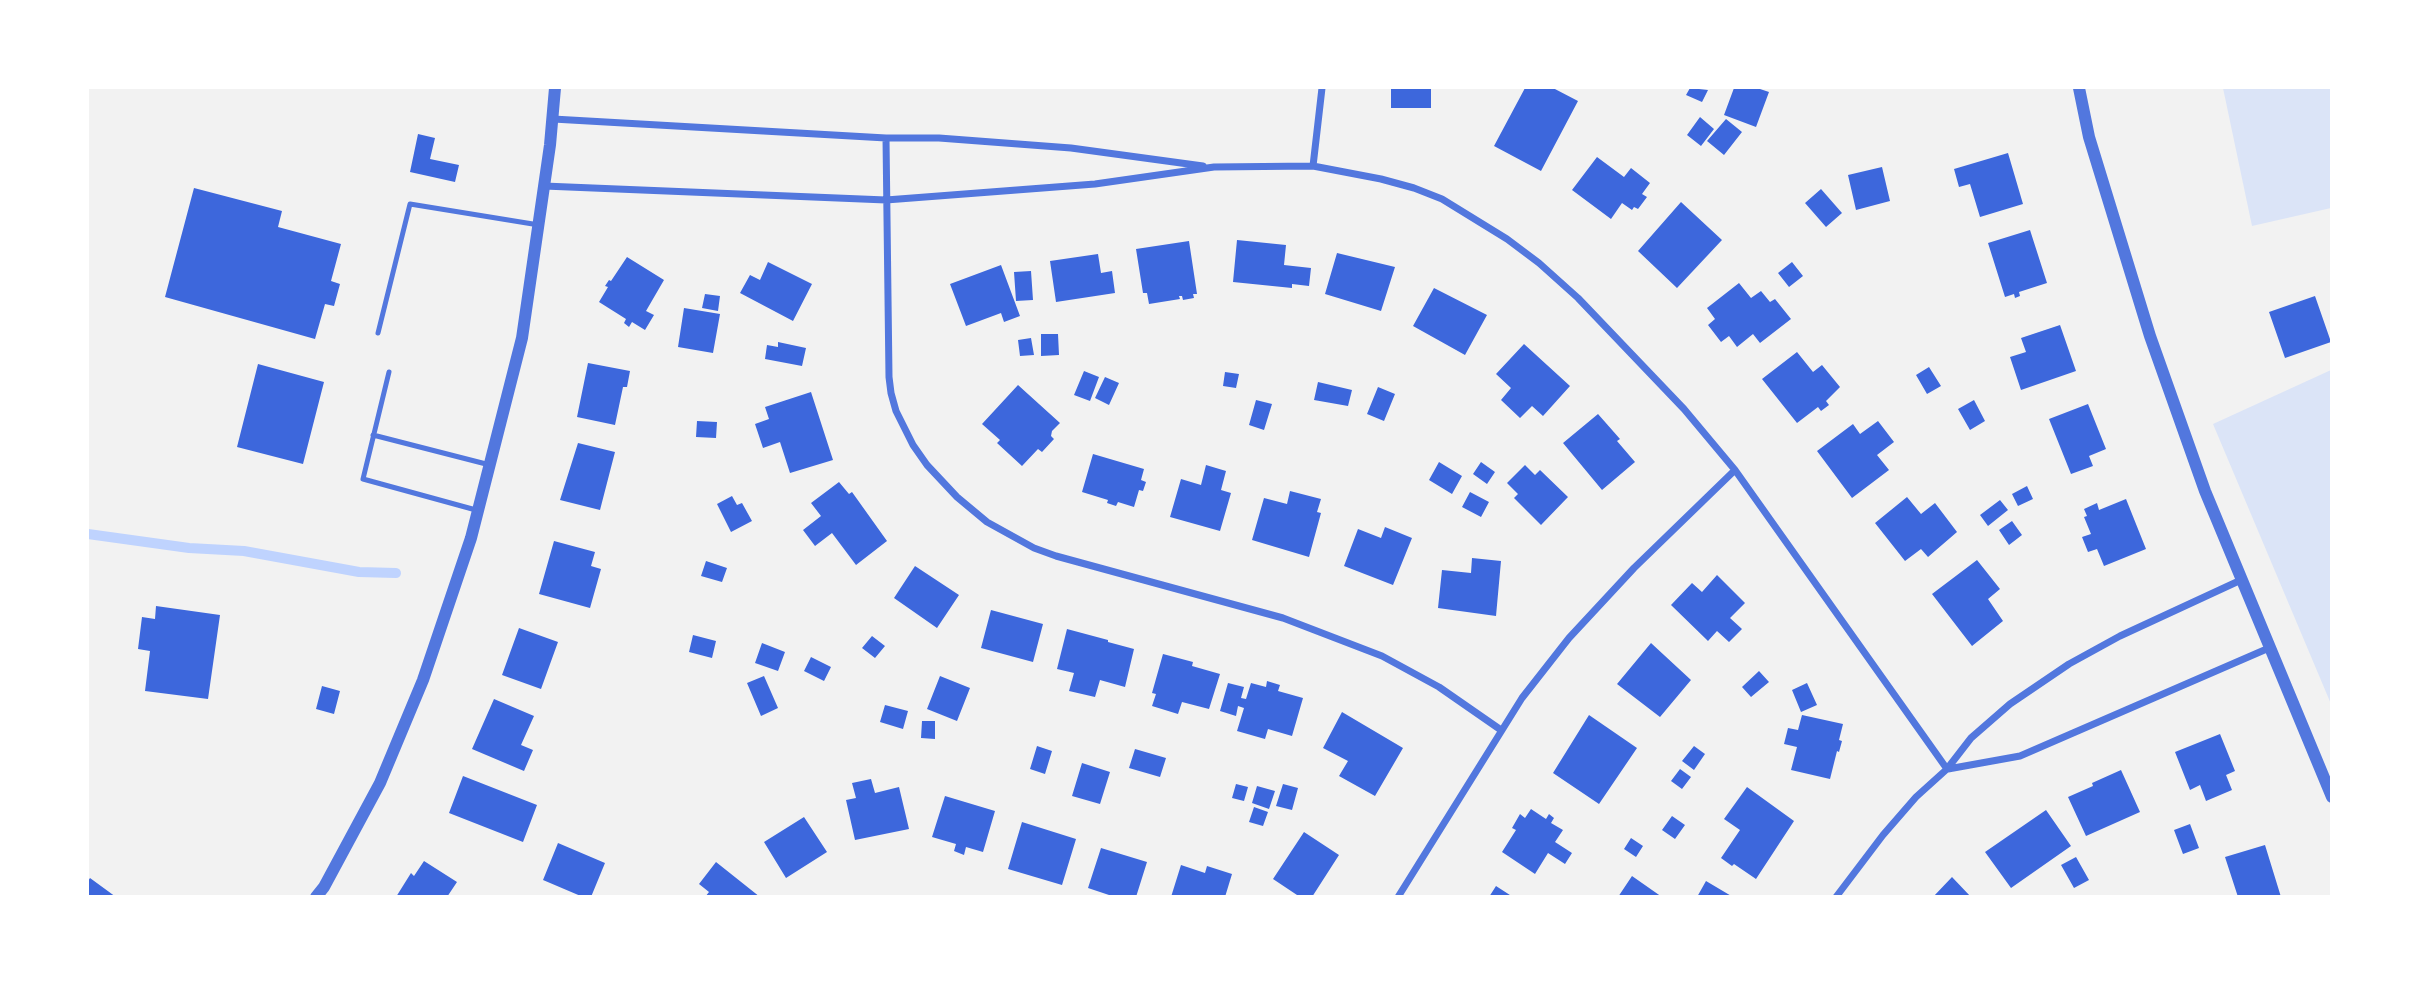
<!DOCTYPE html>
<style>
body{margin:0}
#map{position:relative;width:2419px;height:984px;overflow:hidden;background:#f2f2f2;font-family:"Work Sans",sans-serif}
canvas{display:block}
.frame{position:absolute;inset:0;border:89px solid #fff;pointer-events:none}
</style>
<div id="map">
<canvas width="2419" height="984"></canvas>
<div class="frame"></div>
</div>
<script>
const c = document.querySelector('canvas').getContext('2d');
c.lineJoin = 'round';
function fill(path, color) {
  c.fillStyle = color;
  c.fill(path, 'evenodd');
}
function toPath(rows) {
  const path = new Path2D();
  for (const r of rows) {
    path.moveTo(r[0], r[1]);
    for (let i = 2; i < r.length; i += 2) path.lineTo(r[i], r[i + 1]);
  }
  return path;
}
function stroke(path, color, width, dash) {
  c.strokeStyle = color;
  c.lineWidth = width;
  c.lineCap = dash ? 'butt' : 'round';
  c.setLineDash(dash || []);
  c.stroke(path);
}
const green = toPath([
 [2223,88,2331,88,2331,208,2252,226],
 [2331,370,2331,704,2213,424]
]);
const stream = toPath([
 [88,534,189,548,244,551,359,572,396,573]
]);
const building = toPath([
 [1391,88,1431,88,1431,108,1391,108],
 [1525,88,1553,88,1578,101,1541,171,1494,146],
 [1690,88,1708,90,1702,102,1686,95],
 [1734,88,1757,88,1769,92,1756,127,1724,115],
 [1700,117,1714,129,1701,146,1687,135],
 [1726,119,1742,132,1724,155,1707,141],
 [418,134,435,138,430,159,459,165,455,182,410,172],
 [2008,153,2023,204,1980,217,1970,184,1959,187,1954,169],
 [1597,157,1624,177,1631,168,1650,183,1642,194,1647,197,1638,209,1634,207,1632,210,1622,203,1611,219,1572,190],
 [1882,167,1890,201,1856,210,1848,175],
 [194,188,282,211,278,227,341,244,331,281,340,284,334,306,325,304,315,339,165,297],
 [1821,189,1842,213,1826,227,1805,203],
 [1681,202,1722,240,1677,288,1638,251],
 [2030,230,2047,283,2019,292,2020,296,2015,298,2014,294,2005,297,1988,243],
 [1237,240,1286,245,1284,265,1311,268,1309,286,1292,284,1292,288,1233,282],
 [1189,241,1197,294,1193,294,1194,298,1183,300,1182,296,1179,296,1180,299,1149,304,1147,293,1143,293,1136,249],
 [1337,253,1395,267,1381,311,1325,294],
 [1098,254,1101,273,1112,271,1115,293,1056,302,1050,261],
 [627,257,664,280,646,311,654,315,645,330,632,322,629,327,624,323,626,319,599,302,608,287,605,286,609,280,611,281],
 [768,262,812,284,793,321,740,293,750,275,760,280],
 [1792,262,1803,276,1789,287,1778,273],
 [1001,265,1020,316,1004,322,1001,313,966,326,950,284],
 [1031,271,1033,300,1016,301,1014,272],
 [1739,283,1751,298,1761,291,1770,302,1775,299,1791,319,1760,343,1753,334,1737,347,1729,336,1721,342,1708,325,1715,319,1707,308],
 [1434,288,1487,315,1465,355,1413,326],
 [705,294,720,296,718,311,702,308],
 [2315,296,2331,342,2285,358,2269,312],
 [684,308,720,314,713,353,678,347],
 [2060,325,2076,371,2021,390,2010,357,2026,352,2021,338],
 [1041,334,1058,334,1059,355,1041,356],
 [1031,338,1034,355,1020,356,1018,340],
 [778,342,806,348,802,366,765,359,767,345,778,347],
 [1524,344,1570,386,1543,416,1532,406,1520,418,1501,400,1511,388,1496,374],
 [1797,352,1813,372,1822,365,1840,387,1826,401,1829,405,1821,411,1818,407,1797,423,1762,379],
 [588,363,630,371,627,387,623,387,615,425,577,417],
 [258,364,324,382,303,464,237,447],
 [1929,367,1941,386,1927,394,1916,375],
 [1084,371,1099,377,1090,401,1074,395],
 [1225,372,1239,374,1236,388,1223,386],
 [1105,377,1119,383,1109,405,1095,398],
 [1318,382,1352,390,1348,406,1314,400],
 [1018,385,1060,423,1052,431,1051,436,1054,439,1042,452,1038,449,1022,466,997,443,1000,440,982,424],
 [1378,387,1395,394,1384,421,1367,414],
 [811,392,833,460,790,473,780,442,763,448,755,424,769,419,765,407],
 [1256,400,1272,404,1264,430,1249,425],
 [1974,400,1985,421,1970,430,1958,409],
 [2088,404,2106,449,2089,456,2093,466,2071,474,2049,419],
 [1598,414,1620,439,1617,441,1635,462,1602,490,1563,443],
 [697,421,717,422,716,438,696,437],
 [1878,421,1894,442,1877,455,1889,470,1852,498,1817,451,1853,424,1860,434],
 [578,443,615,452,600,510,560,500],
 [1093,454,1144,469,1141,480,1146,482,1143,491,1139,490,1134,507,1118,502,1116,506,1107,503,1108,500,1082,492],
 [1439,462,1462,476,1452,494,1429,480],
 [1481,462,1495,472,1487,484,1473,474],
 [1206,465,1226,471,1221,490,1231,493,1220,531,1170,517,1181,479,1201,485],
 [1525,465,1535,475,1540,470,1568,497,1541,525,1514,498,1518,494,1507,483],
 [839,482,849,494,852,492,887,541,856,565,832,533,815,546,803,530,821,516,811,503],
 [2027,486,2033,499,2018,506,2012,494],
 [1290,491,1321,499,1317,512,1321,513,1309,557,1252,540,1264,498,1287,504],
 [1470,492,1489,502,1481,517,1462,507],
 [732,496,737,505,742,503,752,521,731,532,717,504],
 [1907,497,1921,514,1935,503,1957,532,1928,557,1921,549,1905,561,1875,523],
 [2126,499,2146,549,2104,566,2097,549,2088,552,2082,537,2091,534,2084,517,2087,516,2084,509,2097,503,2099,510],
 [2000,500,2008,510,1988,526,1980,515],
 [2012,521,2022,535,2009,545,1999,530],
 [1385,527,1412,538,1393,585,1344,566,1358,529,1381,538],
 [554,541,595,552,591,566,601,569,590,608,539,594],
 [1472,558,1501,561,1496,616,1438,608,1442,570,1471,573],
 [1977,560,2000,589,1988,599,2003,621,1972,646,1932,594],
 [706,561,727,568,722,582,701,576],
 [915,566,959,595,937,628,894,598],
 [1717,575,1745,603,1730,618,1742,629,1729,642,1717,631,1708,641,1671,605,1692,583,1702,592],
 [156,606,220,615,208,699,145,691,150,651,138,649,142,617,155,619],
 [991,610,1043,624,1033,662,981,648],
 [519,628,558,642,541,689,502,675],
 [1067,629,1108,640,1108,642,1134,649,1125,687,1100,680,1095,697,1069,691,1074,673,1057,669],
 [693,635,716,641,712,658,689,652],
 [872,636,885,646,875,658,862,648],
 [762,643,785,652,778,671,755,663],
 [1651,643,1691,680,1660,717,1617,684],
 [1163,654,1193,662,1192,666,1220,674,1209,709,1182,702,1178,714,1152,706,1156,694,1152,693],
 [811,657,831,667,824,681,804,671],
 [1759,671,1769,682,1751,697,1742,687],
 [764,676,778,708,761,716,747,683],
 [940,676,970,688,957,721,927,709],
 [1267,681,1280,685,1278,691,1303,698,1292,736,1268,729,1265,739,1237,731,1244,708,1238,706,1236,716,1220,711,1228,683,1244,687,1241,698,1246,699,1251,683,1266,687],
 [1807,683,1817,705,1801,712,1792,690],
 [322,686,340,691,334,714,316,709],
 [494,699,534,716,521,745,533,750,524,771,472,749],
 [885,705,908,711,903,729,880,722],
 [1342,712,1403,748,1375,796,1339,776,1348,761,1323,748],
 [1589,715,1637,748,1599,804,1553,773],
 [1802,715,1843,724,1839,740,1842,741,1839,752,1837,751,1830,779,1791,770,1797,747,1784,744,1788,728,1798,730],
 [922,721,935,721,935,739,921,738],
 [2220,734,2235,771,2226,775,2232,790,2206,801,2200,785,2190,790,2175,752],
 [1037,746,1052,751,1045,774,1030,769],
 [1694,746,1705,754,1694,770,1682,761],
 [1135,749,1166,758,1160,777,1129,768],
 [1082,763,1110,772,1100,804,1072,796],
 [1680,769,1691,777,1682,789,1671,781],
 [2121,770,2140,812,2086,836,2068,797,2093,786,2092,783],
 [463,776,537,805,523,842,449,813],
 [871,779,875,793,899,787,909,829,855,840,846,800,856,798,852,783],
 [1236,784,1248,787,1244,801,1232,798],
 [1283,784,1298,788,1292,810,1276,806],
 [1257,786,1275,791,1269,809,1252,803],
 [1747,787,1794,821,1756,879,1734,864,1732,866,1721,858,1740,830,1724,819],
 [945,796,995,811,983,852,966,847,964,855,954,851,956,844,932,837],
 [1254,807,1268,812,1263,826,1249,822],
 [1531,809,1546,819,1549,814,1554,818,1551,823,1563,830,1555,842,1572,853,1565,864,1548,853,1535,874,1502,852,1516,830,1512,828,1520,814,1525,818],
 [2046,810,2071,846,2011,888,1985,852],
 [1672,816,1685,825,1675,839,1662,830],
 [804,817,827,852,786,878,764,842],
 [1022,822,1076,839,1062,885,1008,869],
 [2190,824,2199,848,2183,854,2174,830],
 [1304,832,1339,855,1312,897,1300,897,1273,879],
 [1631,838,1643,846,1636,857,1624,849],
 [558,843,605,863,591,897,583,897,543,880],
 [2265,845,2281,897,2238,897,2225,857],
 [1101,848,1147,862,1136,897,1115,897,1088,888],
 [2076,857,2089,880,2074,888,2061,865],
 [424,861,457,882,447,897,396,897,411,873,414,876],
 [716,862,760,897,705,897,709,892,699,884],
 [1181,865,1205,873,1207,866,1232,874,1225,897,1171,897],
 [1632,876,1662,897,1618,897],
 [1952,877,1971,897,1933,897],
 [90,878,116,897,88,897,88,881],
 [1706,881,1733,897,1697,897],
 [1496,886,1513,897,1489,897]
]);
const service = toPath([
 [378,333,410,204,539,225],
 [389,372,363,479,476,510],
 [373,435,490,465]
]);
const minor = toPath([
 [553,119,886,138,939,138,1071,148,1203,166],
 [886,138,889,377,891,393,896,411,913,445,927,465,957,497,987,522,1034,548,1056,556,1283,618,1382,656,1439,687,1501,730],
 [1313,166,1322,88],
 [544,186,886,200,1095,184,1214,167,1313,166,1381,179,1414,188,1442,199,1507,239,1539,263,1578,298,1684,409,1735,470,1947,769],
 [1948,769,2020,756,2269,648],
 [1398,897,1522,698,1569,638,1634,568,1735,470],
 [1836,897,1883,835,1916,797,1947,769,1971,738,2010,704,2069,664,2120,636,2241,580]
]);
const tertiary = toPath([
 [2079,88,2089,137,2150,336,2205,491,2332,797],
 [316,897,324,887,380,783,423,680,471,538,522,338,550,145,555,88]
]);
fill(green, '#dbe4f7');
stroke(stream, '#bfd3fe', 10);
fill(building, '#3d67dc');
stroke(service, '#5277de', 5);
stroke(minor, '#5277de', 7);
stroke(tertiary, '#5277de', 12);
</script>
